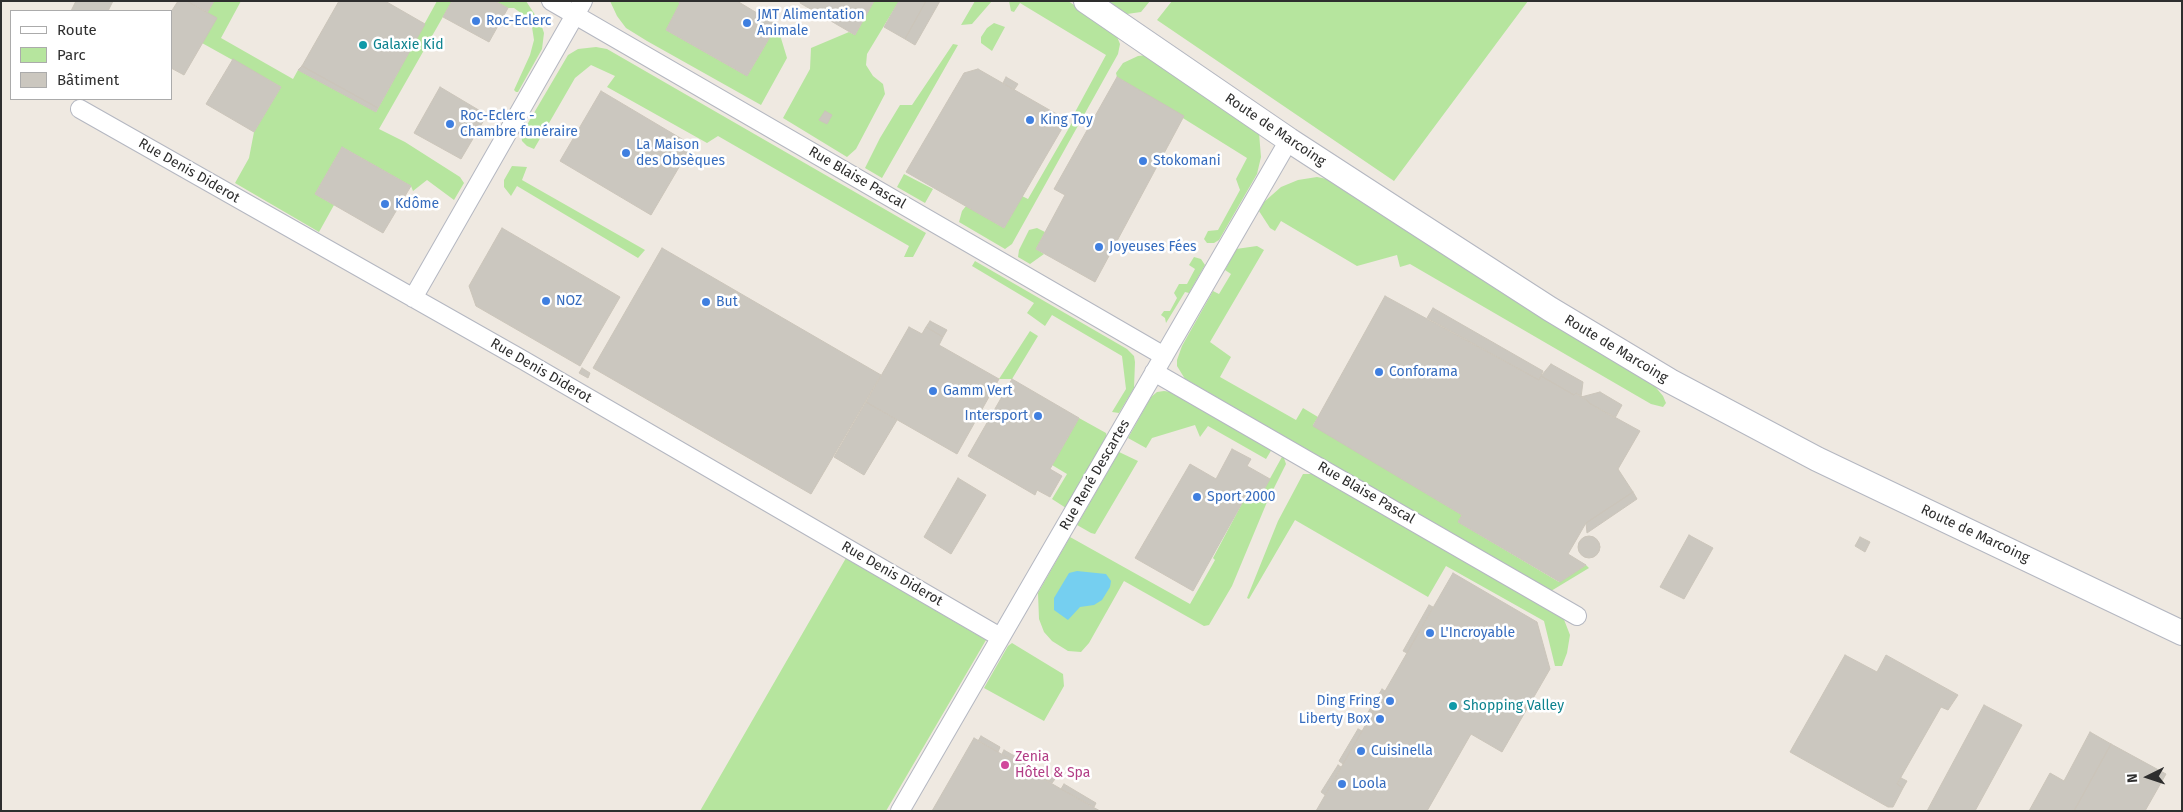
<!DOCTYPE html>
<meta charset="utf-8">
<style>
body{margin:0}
#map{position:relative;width:2183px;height:812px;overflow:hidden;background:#efe9e1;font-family:"Fira Sans",sans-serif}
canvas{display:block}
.frame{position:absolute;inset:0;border:2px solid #2e2e2e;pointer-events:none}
.legend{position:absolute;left:10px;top:10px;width:162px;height:90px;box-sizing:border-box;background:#fff;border:1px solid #ababab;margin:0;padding:6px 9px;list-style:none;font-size:15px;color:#2e2e2e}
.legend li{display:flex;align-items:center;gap:10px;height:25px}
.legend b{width:25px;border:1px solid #ababab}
.north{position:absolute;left:2123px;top:752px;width:50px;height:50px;-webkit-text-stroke:4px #fff;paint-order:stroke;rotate:266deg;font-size:14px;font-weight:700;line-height:20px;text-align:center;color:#2e2e2e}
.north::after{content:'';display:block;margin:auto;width:18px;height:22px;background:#2e2e2e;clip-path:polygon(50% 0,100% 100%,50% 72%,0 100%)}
</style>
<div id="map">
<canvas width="2183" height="812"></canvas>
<div class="frame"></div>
<ul class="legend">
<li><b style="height:6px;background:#fff"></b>Route</li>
<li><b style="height:14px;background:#b6e59e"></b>Parc</li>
<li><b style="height:14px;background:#cbc7bf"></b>Bâtiment</li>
</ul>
<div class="north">N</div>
</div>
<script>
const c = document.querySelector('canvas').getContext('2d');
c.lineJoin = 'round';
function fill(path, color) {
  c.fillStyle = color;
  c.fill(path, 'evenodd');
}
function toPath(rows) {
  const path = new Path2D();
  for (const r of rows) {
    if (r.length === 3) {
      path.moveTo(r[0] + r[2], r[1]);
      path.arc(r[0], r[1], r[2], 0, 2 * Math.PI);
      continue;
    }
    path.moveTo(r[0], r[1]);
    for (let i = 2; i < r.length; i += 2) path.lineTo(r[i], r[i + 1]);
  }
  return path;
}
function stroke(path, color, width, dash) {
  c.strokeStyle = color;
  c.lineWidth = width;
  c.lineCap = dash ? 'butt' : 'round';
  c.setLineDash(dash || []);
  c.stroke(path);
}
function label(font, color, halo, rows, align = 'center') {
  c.font = font + ' "Fira Sans",sans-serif';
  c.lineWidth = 5;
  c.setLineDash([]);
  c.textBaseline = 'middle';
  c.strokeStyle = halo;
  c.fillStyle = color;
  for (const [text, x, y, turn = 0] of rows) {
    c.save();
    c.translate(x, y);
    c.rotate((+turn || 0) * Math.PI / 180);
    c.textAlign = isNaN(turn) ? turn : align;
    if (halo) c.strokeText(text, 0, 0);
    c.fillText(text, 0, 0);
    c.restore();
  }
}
const green = toPath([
 [214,1,241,1,221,38,293,79,298,70,376,112,437,1,452,1,379,129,405,142,460,177,464,183,454,200,427,180,413,191,411,186,342,147,315,194,334,205,319,232,235,183,249,158,254,132,281,87,202,43,207,13],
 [495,1,526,1,541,24,544,33,542,49,518,92,516,92,514,90,530,55,534,40,532,27,525,16,514,8,508,8],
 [610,1,677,1,680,3,666,30,747,76,777,25,787,58,761,105,647,41,626,28,617,16],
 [874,1,899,1,867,54,866,65,873,76,883,84,885,94,856,149,847,157,783,118,810,69,811,48,849,32,855,35],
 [975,1,992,1,972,24,961,25],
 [1009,1,1068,1,1115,32,1120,44,1118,54,1012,244,1005,249,959,222,962,211,966,206,1004,228,1022,196,1028,199,1073,121,1074,114,1106,55,1020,3,1014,12,1011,11],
 [1101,1,1150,1,1141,12,1127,14,1118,13],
 [1172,1,1528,1,1394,181,1157,20],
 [994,23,1005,27,992,51,981,43,981,37,987,28],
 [953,44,958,45,882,178,865,168,880,138,900,105,912,105],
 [596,47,607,49,926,233,913,257,904,257,909,246,718,136,707,143,607,87,615,76,591,65,575,78,534,149,527,146,522,141,521,135,568,55,578,49],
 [1146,55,1259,133,1261,157,1257,174,1219,240,1214,243,1207,243,1204,239,1208,231,1218,230,1240,190,1236,179,1247,158,1117,77,1116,73,1123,63,1138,56],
 [512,166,527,167,522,180,645,250,638,258,517,186,511,196,504,187,504,180],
 [904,174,933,189,925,203,897,187],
 [1317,177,1327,179,1653,384,1663,396,1666,403,1663,407,1651,404,1632,393,1410,264,1400,267,1397,255,1357,266,1281,221,1275,231,1270,228,1259,211,1264,202,1281,187,1298,180],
 [1037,228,1045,232,1036,249,1044,254,1030,264,1018,257,1019,250,1029,230],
 [1257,246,1264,250,1210,342,1231,357,1220,377,1296,420,1303,408,1318,417,1313,425,1462,515,1458,522,1559,582,1586,565,1589,568,1551,591,1185,379,1177,366,1177,360,1182,346,1213,291,1219,294,1231,274,1225,270,1236,249],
 [1194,257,1201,259,1205,265,1189,293,1185,292,1166,323,1165,318,1161,315,1164,311,1170,311,1177,298,1174,293,1179,284,1187,284,1195,269,1189,265],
 [975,261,1127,349,1134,356,1135,362,1134,388,1119,413,1112,412,1126,389,1122,356,1052,315,1045,326,1027,313,1034,303,972,266],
 [1030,331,1038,336,1012,379,999,379],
 [1164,391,1172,392,1272,449,1266,459,1208,426,1200,437,1195,425,1152,438,1146,448,1128,438,1151,397,1157,392],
 [1079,418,1106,433,1107,437,1066,508,1052,499,1067,474,1052,465],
 [1119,452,1138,461,1095,534,1091,533,1077,525],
 [1283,455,1286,464,1267,502,1232,586,1209,625,1204,626,1124,581,1089,643,1081,652,1068,651,1052,641,1044,632,1039,619,1038,593,1070,537,1190,604,1215,560,1213,558,1246,496,1257,502],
 [1303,474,1315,474,1563,617,1570,635,1567,653,1562,666,1555,666,1544,621,1446,566,1428,597,1295,520,1249,599,1247,598,1278,521],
 [846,558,986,640,886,811,700,811],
 [1012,643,1063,674,1064,686,1044,721,984,688,1008,646]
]);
const water = toPath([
 [1077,571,1106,574,1111,581,1110,587,1102,600,1094,605,1080,607,1068,620,1054,610,1054,598,1069,573]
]);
const building = toPath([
 [76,1,113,1,108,11,71,11,76,1],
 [178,1,187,1,217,18,184,75,171,68,171,12,178,1],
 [187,1,214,1,207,13,187,1],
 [339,1,385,1,425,24,378,108,302,66,339,1],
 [452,1,495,1,508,8,489,42,443,17,452,1],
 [677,1,737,1,777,25,747,76,666,30,680,3,677,1],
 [801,1,874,1,855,35,800,3,801,1],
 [899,1,926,1,905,39,884,27,899,1],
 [926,1,940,1,915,45,905,39,926,1],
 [233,59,281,87,254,132,206,104,233,59],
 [302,66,378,108,376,112,298,70,302,66],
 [978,69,1067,120,1004,228,906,172,964,73,978,69],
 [1006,77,1018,84,1014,90,1003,83,1006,77],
 [1117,77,1184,116,1095,282,1036,249,1065,195,1054,189,1117,77],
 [440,87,487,115,461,159,414,133,440,87],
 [601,91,692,145,651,215,560,161,601,91],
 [825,111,832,115,827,124,819,120,825,111],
 [342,147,411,186,383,233,315,194,342,147],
 [502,228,620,297,580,366,476,306,469,286,502,228],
 [662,248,881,375,811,494,593,368,662,248],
 [1385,296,1539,380,1541,376,1574,395,1576,393,1587,400,1589,403,1640,431,1618,469,1633,492,1586,523,1568,554,1586,565,1560,582,1458,522,1462,515,1313,426,1385,296],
 [1433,308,1543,371,1539,380,1427,318,1433,308],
 [930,321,947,330,943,337,926,327,930,321],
 [909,327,922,334,926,327,943,337,939,345,999,379,957,454,866,402,909,327],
 [1551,364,1583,382,1581,397,1576,393,1574,395,1541,376,1551,364],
 [582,368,590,373,588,378,579,373,582,368],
 [1012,379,1079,418,1050,469,1062,476,1050,497,1037,490,1035,495,968,456,1012,379],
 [1600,392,1622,405,1615,418,1589,403,1587,400,1581,397,1600,392],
 [866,402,897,420,864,475,834,457,866,402],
 [1232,449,1251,459,1247,466,1270,479,1257,502,1246,496,1193,591,1135,558,1190,464,1216,479,1232,449],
 [958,478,986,495,951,554,924,537,958,478],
 [1633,492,1637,499,1587,533,1586,523,1633,492],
 [1689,535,1713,548,1684,599,1660,587,1689,535],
 [1589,547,11],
 [1860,537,1870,542,1865,552,1855,546,1860,537],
 [1453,573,1537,622,1550,669,1502,752,1471,734,1427,811,1316,811,1453,573],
 [1429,605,1433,607,1407,653,1403,651,1429,605],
 [1845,655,1877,672,1886,655,1958,695,1948,710,1941,707,1897,784,1903,788,1893,807,1888,807,1790,752,1845,655],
 [1382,689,1385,691,1368,721,1364,719,1382,689],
 [1984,705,2022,725,1975,811,1927,811,1984,705],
 [1358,729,1362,731,1343,764,1339,761,1358,729],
 [2090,732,2111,744,2074,811,2029,811,2050,773,2064,781,2090,732],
 [981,736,1000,747,998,752,978,741,981,736],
 [974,738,1061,789,1100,811,932,811,974,738],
 [2111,744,2166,774,2145,811,2074,811,2111,744],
 [1004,750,1032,766,1030,770,1002,754,1004,750],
 [1338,765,1341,767,1325,795,1321,792,1338,765],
 [1036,768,1055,779,1052,783,1033,772,1036,768],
 [1901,778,1907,781,1903,788,1897,784,1901,778],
 [1064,784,1096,803,1094,807,1061,789,1064,784]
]);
const street = toPath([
 [551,1,1164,356],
 [80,109,523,360,1000,637],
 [413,298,583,1],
 [1154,372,1577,616],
 [900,811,1289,140]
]);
const secondary = toPath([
 [1086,1,1289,140,1409,218,1550,309,1670,381,1817,459,2182,633]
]);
const markers = [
 [476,21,5,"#3f7fe0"],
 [747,23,5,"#3f7fe0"],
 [363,45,5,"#0f9aa8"],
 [1030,120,5,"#3f7fe0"],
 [450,124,5,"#3f7fe0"],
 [626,153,5,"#3f7fe0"],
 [1143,161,5,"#3f7fe0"],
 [385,204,5,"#3f7fe0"],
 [1099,247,5,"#3f7fe0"],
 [546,301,5,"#3f7fe0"],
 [706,302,5,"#3f7fe0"],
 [1379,372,5,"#3f7fe0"],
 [933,391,5,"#3f7fe0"],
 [1038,416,5,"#3f7fe0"],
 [1197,497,5,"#3f7fe0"],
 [1430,633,5,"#3f7fe0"],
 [1390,701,5,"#3f7fe0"],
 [1453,706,5,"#0f9aa8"],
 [1380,719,5,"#3f7fe0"],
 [1361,751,5,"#3f7fe0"],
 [1005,765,5,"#d1479c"],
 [1342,784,5,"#3f7fe0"]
];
const shopNames = [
 ["JMT Alimentation",757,15],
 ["Animale",757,31],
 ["Roc-Eclerc",486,21],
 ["Roc-Eclerc -",460,116],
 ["Chambre funéraire",460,132],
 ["King Toy",1040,120],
 ["La Maison",636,145],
 ["des Obsèques",636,161],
 ["Stokomani",1153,161],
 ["Kdôme",395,204],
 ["Joyeuses Fées",1109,247],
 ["NOZ",556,301],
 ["But",716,302],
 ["Conforama",1389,372],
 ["Gamm Vert",943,391],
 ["Intersport",1028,416,"right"],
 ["Sport 2000",1207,497],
 ["L'Incroyable",1440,633],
 ["Ding Fring",1380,701,"right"],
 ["Liberty Box",1370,719,"right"],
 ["Cuisinella",1371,751],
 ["Loola",1352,784]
];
const cultureNames = [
 ["Galaxie Kid",373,45],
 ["Shopping Valley",1463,706]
];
const streetNames = [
 ["Route de Marcoing",1275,130,34],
 ["Rue Denis Diderot",189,171,30],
 ["Rue Blaise Pascal",857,178,30],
 ["Route de Marcoing",1616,349,31],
 ["Rue Denis Diderot",541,371,30],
 ["Rue René Descartes",1095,475,-60],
 ["Rue Blaise Pascal",1366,493,30],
 ["Route de Marcoing",1975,534,25],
 ["Rue Denis Diderot",892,574,30]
];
const hotelNames = [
 ["Zenia",1015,757],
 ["Hôtel & Spa",1015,773]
];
fill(green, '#b6e59e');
fill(water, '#75cff0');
fill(building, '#cbc7bf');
stroke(building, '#cbc5ba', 1);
stroke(street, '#b4b7c1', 20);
stroke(secondary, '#b4b7c1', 26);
stroke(street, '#fff', 18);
stroke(secondary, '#fff', 24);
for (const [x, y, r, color] of markers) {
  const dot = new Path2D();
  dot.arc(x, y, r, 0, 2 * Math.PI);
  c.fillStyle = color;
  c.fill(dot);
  stroke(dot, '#fff', 2);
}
label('14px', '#366cbe', '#fff', shopNames, 'left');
label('14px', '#0d838f', '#fff', cultureNames, 'left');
label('14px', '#2e2e2e', '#fff', streetNames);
label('14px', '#b23c85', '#fff', hotelNames, 'left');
</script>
